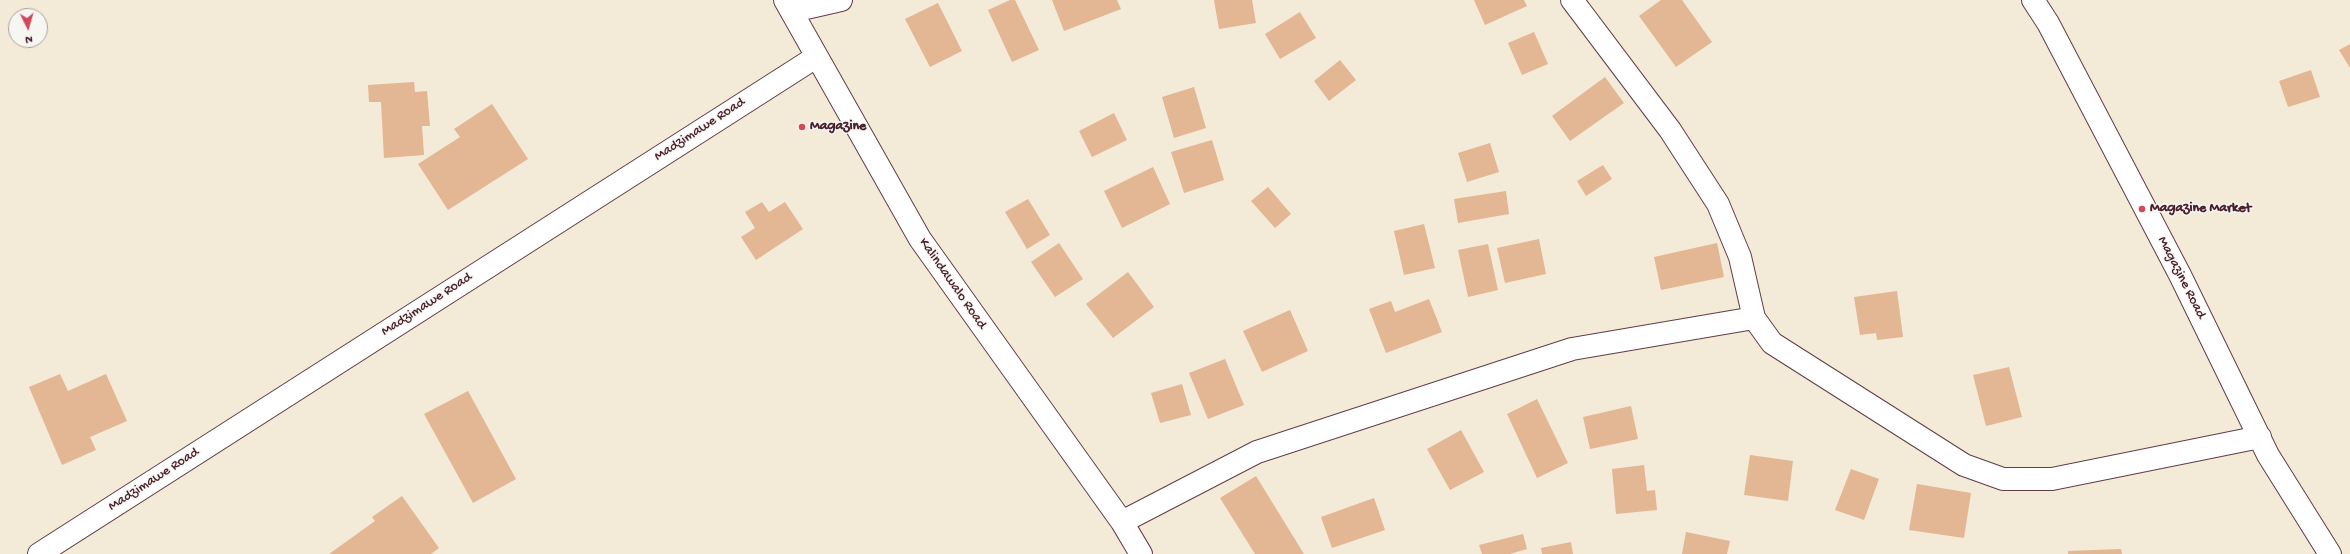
<!DOCTYPE html>
<style>
body{margin:0}
#map{position:relative;width:2350px;height:554px;overflow:hidden;background:#f3ead8;font-family:"Gochi Hand",sans-serif}
canvas{display:block}
.north{position:absolute;left:8px;top:8px;width:40px;height:40px;box-sizing:border-box;background:#f6f6f2;border:1px solid #b1a0a2;border-radius:50%;rotate:175deg;font-size:11px;font-weight:700;line-height:16px;text-align:center;color:#4a1f2b}
.north::after{content:'';display:block;margin:auto;width:14px;height:18px;background:#d1495b;clip-path:polygon(50% 0,100% 100%,50% 72%,0 100%)}
</style>
<div id="map">
<canvas width="2350" height="554"></canvas>
<div class="north">N</div>
</div>
<script>
const c = document.querySelector('canvas').getContext('2d');
c.lineJoin = 'round';
function fill(path, color) {
  c.fillStyle = color;
  c.fill(path, 'evenodd');
}
function toPath(rows) {
  const path = new Path2D();
  for (const r of rows) {
    path.moveTo(r[0], r[1]);
    for (let i = 2; i < r.length; i += 2) path.lineTo(r[i], r[i + 1]);
  }
  return path;
}
function stroke(path, color, width, dash) {
  c.strokeStyle = color;
  c.lineWidth = width;
  c.lineCap = dash ? 'butt' : 'round';
  c.setLineDash(dash || []);
  c.stroke(path);
}
function label(font, color, halo, rows, align = 'center') {
  c.font = font + ' "Gochi Hand",sans-serif';
  c.lineWidth = 3;
  c.setLineDash([]);
  c.textBaseline = 'middle';
  c.strokeStyle = halo;
  c.fillStyle = color;
  for (const [text, x, y, turn = 0] of rows) {
    c.save();
    c.translate(x, y);
    c.rotate((+turn || 0) * Math.PI / 180);
    c.textAlign = isNaN(turn) ? turn : align;
    if (halo) c.strokeText(text, 0, 0);
    c.fillText(text, 0, 0);
    c.restore();
  }
}
const building = toPath([
 [1010,0,1015,0,1039,50,1012,62,988,10],
 [1052,0,1117,0,1121,9,1064,31],
 [1214,0,1252,0,1256,23,1219,29],
 [1474,0,1524,0,1527,6,1485,25],
 [1661,0,1682,0,1712,42,1676,67,1639,16],
 [938,3,962,51,930,67,905,19],
 [1300,12,1316,38,1280,59,1265,34],
 [1534,32,1548,64,1522,75,1508,43],
 [2350,44,2350,68,2339,50],
 [1340,60,1356,80,1329,101,1314,81],
 [2311,70,2320,97,2288,107,2279,81],
 [1605,77,1624,103,1570,141,1552,116],
 [414,82,415,92,427,91,430,126,422,126,424,155,384,158,381,102,369,102,368,85],
 [1194,87,1206,128,1174,138,1162,97],
 [492,104,528,159,448,210,418,164,460,137,454,129],
 [1114,113,1127,140,1092,157,1079,131],
 [1212,140,1224,180,1184,193,1171,152],
 [1490,143,1499,172,1467,182,1458,153],
 [1603,165,1612,179,1586,196,1577,181],
 [1153,167,1170,204,1122,228,1104,191],
 [1268,187,1291,214,1275,228,1251,201],
 [1506,191,1509,214,1458,223,1454,199],
 [1028,199,1050,235,1027,249,1005,212],
 [762,202,769,212,785,202,803,229,756,260,741,237,755,228,745,212],
 [1424,224,1435,268,1404,275,1394,231],
 [1539,239,1546,274,1505,283,1497,248],
 [1059,243,1083,279,1055,297,1031,262],
 [1717,243,1724,277,1661,290,1654,257],
 [1488,244,1498,290,1468,297,1458,250],
 [1128,272,1154,307,1113,338,1086,304],
 [1897,291,1903,337,1877,340,1876,333,1860,335,1854,297],
 [1429,299,1442,332,1386,353,1369,309,1391,301,1395,312],
 [1290,310,1308,351,1262,372,1243,331],
 [1225,359,1244,405,1208,419,1189,373],
 [2009,367,2022,417,1986,426,1973,375],
 [60,374,68,391,106,374,127,421,90,437,96,450,62,465,29,387],
 [1182,384,1191,415,1160,423,1151,393],
 [468,391,516,479,473,503,424,414],
 [1537,399,1568,463,1537,478,1507,414],
 [1631,406,1638,439,1590,449,1583,417],
 [1461,430,1484,472,1450,490,1427,449],
 [1750,455,1793,461,1788,501,1744,495],
 [1644,465,1647,491,1655,490,1657,510,1616,514,1612,469],
 [1851,469,1879,479,1864,520,1835,510],
 [1256,476,1304,554,1255,554,1220,498],
 [1917,484,1971,493,1964,538,1909,530],
 [402,496,439,548,431,554,329,554,375,521,372,517],
 [1374,498,1385,530,1332,548,1321,517],
 [1686,532,1730,541,1727,554,1682,554],
 [1523,534,1527,549,1510,554,1482,554,1479,545],
 [1571,542,1573,554,1542,554,1541,548],
 [2121,549,2122,554,2068,554,2068,551]
]);
const minor = toPath([
 [785,0,920,239,1122,522,1141,554],
 [1572,0,1670,130,1718,204,1740,257,1754,318,1772,343,1964,465,2003,479,2052,479,2260,437],
 [2033,0,2048,23,2180,275,2268,455,2330,554],
 [793,11,841,0],
 [1122,522,1257,452,1572,349,1754,318],
 [39,554,816,57]
]);
const markers = [
 [802,127,4,"#d1495b"],
 [2142,209,4,"#d1495b"]
];
const poiNames = [
 ["Magazine",810,127],
 ["Magazine Market",2150,209]
];
const streetNames = [
 ["Madzimawe Road",700,130,-33],
 ["Magazine Road",2181,278,63],
 ["Kalindawalo Road",952,284,55],
 ["Madzimawe Road",427,305,-33],
 ["Madzimawe Road",154,480,-33]
];
fill(building, '#e3b694');
stroke(minor, '#633d45', 24);
stroke(minor, '#fff', 22);
for (const [x, y, r, color] of markers) {
  const dot = new Path2D();
  dot.arc(x, y, r, 0, 2 * Math.PI);
  c.fillStyle = color;
  c.fill(dot);
  stroke(dot, '#f6f6f2', 1.5);
}
label('bold 14px', '#4a1f2b', '#f6f6f2', poiNames, 'left');
label('14px', '#4a1f2b', '#f6f6f2', streetNames);
</script>
